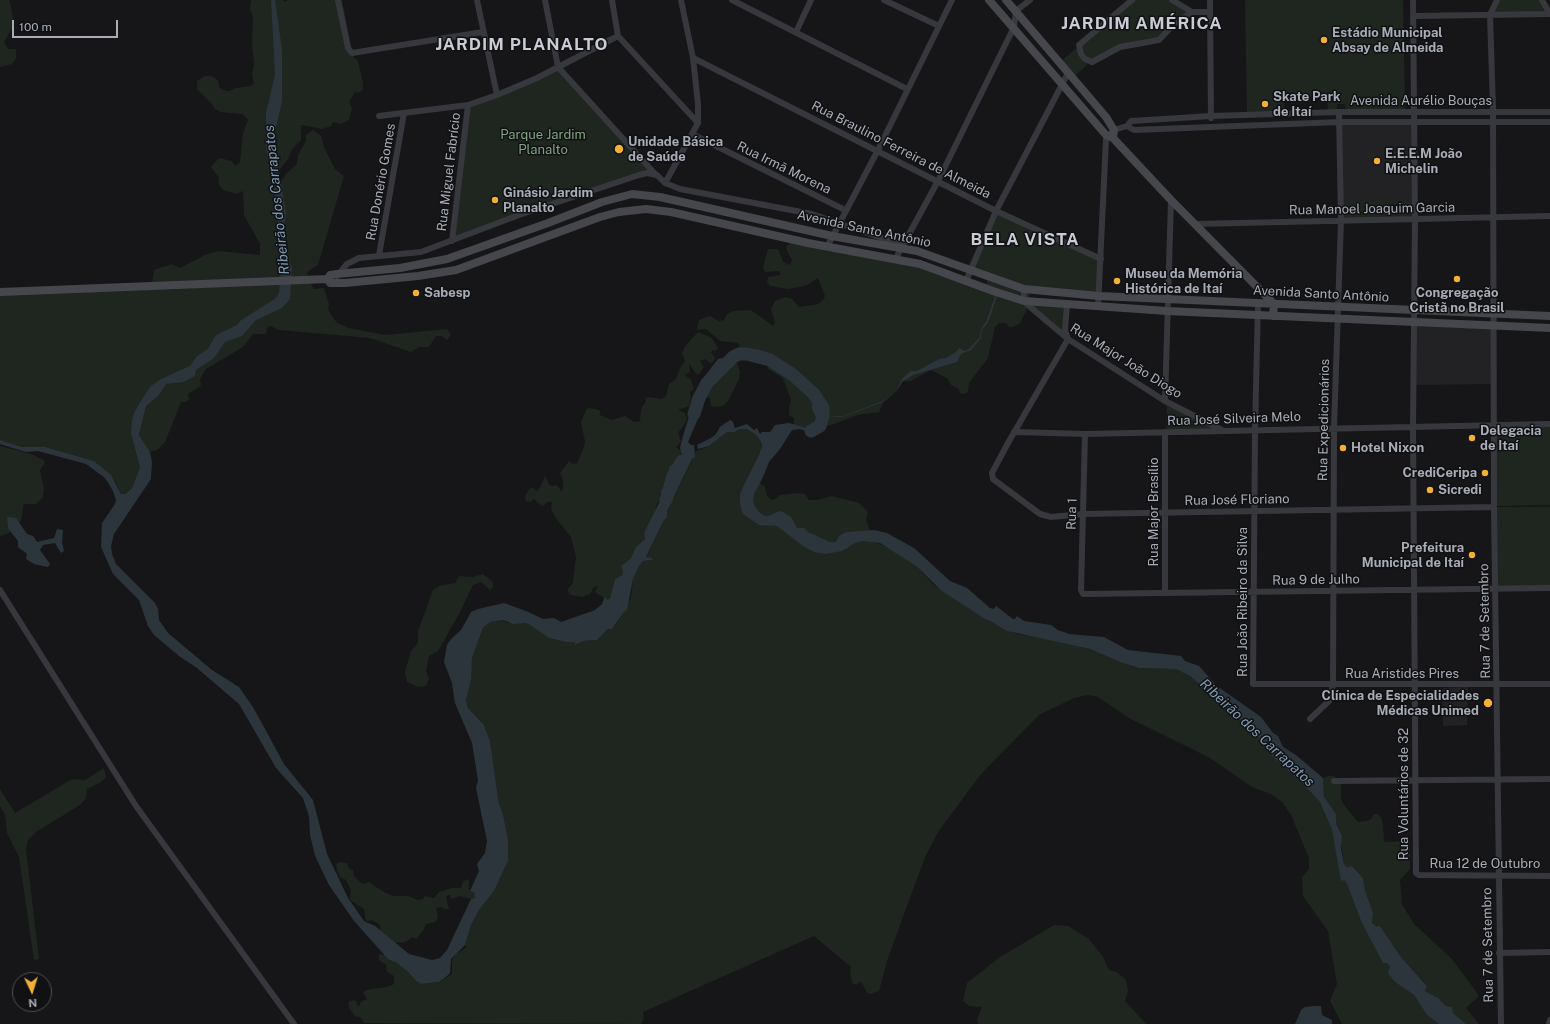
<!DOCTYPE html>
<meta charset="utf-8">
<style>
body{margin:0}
#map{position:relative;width:1550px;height:1024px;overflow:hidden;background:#161618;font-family:"Public Sans",sans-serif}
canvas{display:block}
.north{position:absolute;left:12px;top:972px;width:40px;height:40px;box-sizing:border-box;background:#111113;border:1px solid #4d4f55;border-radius:50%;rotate:176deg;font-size:11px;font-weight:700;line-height:16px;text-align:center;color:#a8adb8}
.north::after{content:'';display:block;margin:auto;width:14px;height:18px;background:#f2b134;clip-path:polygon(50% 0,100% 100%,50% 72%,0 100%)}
.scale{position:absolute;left:12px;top:20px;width:106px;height:18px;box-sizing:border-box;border:2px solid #a8adb8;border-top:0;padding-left:5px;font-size:12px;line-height:14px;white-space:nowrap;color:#a8adb8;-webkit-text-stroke:3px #111113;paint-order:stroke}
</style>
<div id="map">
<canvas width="1550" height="1024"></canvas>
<div class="north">N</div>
<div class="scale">100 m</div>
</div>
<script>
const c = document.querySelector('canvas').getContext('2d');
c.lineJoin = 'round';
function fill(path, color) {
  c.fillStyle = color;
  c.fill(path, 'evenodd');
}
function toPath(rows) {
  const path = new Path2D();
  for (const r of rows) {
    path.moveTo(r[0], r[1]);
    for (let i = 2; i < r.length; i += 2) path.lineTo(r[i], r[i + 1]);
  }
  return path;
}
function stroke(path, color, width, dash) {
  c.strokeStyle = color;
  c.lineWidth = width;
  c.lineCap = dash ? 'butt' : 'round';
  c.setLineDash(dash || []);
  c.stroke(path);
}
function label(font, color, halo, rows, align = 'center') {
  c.font = font + ' "Public Sans",sans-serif';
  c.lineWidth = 3;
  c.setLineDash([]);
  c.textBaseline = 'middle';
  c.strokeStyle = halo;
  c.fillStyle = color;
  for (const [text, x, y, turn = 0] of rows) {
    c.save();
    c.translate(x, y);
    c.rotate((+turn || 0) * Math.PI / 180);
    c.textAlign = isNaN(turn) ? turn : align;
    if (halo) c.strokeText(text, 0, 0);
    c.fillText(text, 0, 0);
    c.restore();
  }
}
const built = toPath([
 [1412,123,1414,217,1342,219,1340,124],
 [1414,323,1494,326,1493,384,1415,385],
 [1468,687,1467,725,1443,726,1442,690,1444,688]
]);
const green = toPath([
 [0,0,9,0,10,2,14,25,4,42,8,49,16,49,16,59,12,64,0,67],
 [251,0,282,0,286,2,288,0,342,0,353,56,358,61,363,83,363,89,359,93,355,92,349,102,352,108,349,120,340,124,333,122,331,126,322,129,301,125,301,140,292,149,288,159,280,169,275,189,287,173,297,164,298,155,306,141,306,135,313,130,321,136,324,147,335,169,344,176,318,265,307,272,308,279,314,289,324,288,329,304,328,310,337,323,349,328,385,335,447,329,451,335,447,340,442,336,436,336,429,347,419,347,411,352,370,338,279,330,270,326,267,328,266,334,253,334,243,347,206,369,200,379,201,386,188,394,189,399,186,402,181,402,165,442,157,450,150,452,139,435,146,406,131,434,140,467,132,488,123,495,121,494,115,481,94,461,45,447,22,447,0,440,0,295,152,284,154,270,172,264,180,268,205,255,218,251,260,255,260,244,244,215,243,191,236,194,223,190,218,183,219,178,211,167,219,158,232,161,235,166,240,162,243,133,248,120,243,114,221,112,215,109,212,104,197,89,197,81,205,76,211,76,218,80,219,87,223,90,229,91,236,88,250,86,254,84,252,75,254,64,252,45,253,17,250,9],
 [1134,0,1170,0,1188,11,1162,37,1132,43,1091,61,1074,77,1061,61],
 [1245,0,1403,0,1405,109,1346,111,1345,104,1337,104,1337,111,1328,111,1327,96,1284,97,1284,113,1247,113],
 [1498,0,1539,0,1546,12,1491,14],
 [558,69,651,172,454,238,469,107],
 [1413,199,1414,217,1342,219,1342,201],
 [996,211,1101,259,1099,296,1030,290,1029,301,1067,305,1068,339,1028,307,1020,323,1013,327,1009,327,1006,323,999,323,995,327,988,358,969,383,968,392,964,394,960,393,959,389,951,385,947,378,931,370,911,381,902,381,897,391,884,401,879,412,858,415,834,424,820,428,806,428,794,425,794,418,789,415,789,408,791,400,783,378,768,369,766,359,761,357,739,354,736,360,740,372,739,379,728,401,723,406,711,407,710,398,701,395,699,384,718,359,728,357,740,346,738,343,720,341,706,329,697,330,699,320,710,316,719,321,724,320,727,314,734,311,751,310,773,326,775,322,771,309,775,301,786,297,792,299,799,307,818,304,823,300,825,296,818,278,807,285,799,287,788,289,770,286,767,282,768,277,781,275,779,271,765,272,763,267,768,249,778,249,783,262,790,265,792,260,787,251,786,247,793,240,896,258,985,289,988,277,970,270],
 [698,332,712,338,718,348,715,352,713,350,711,352,715,358,713,362,710,363,705,359,700,361,704,367,699,374,696,374,689,363,690,372,685,375,691,380,694,389,690,392,691,398,689,406,678,410,685,413,687,418,686,422,678,433,681,442,676,447,682,452,672,474,675,481,660,493,661,499,657,504,654,516,644,533,645,539,639,544,631,558,621,566,623,572,622,575,615,579,610,598,607,600,606,597,604,598,595,592,598,586,594,587,590,594,582,597,571,595,567,590,573,583,576,557,571,537,555,517,551,508,552,503,550,501,542,506,534,499,530,502,526,501,525,496,528,491,531,487,538,491,545,476,550,486,557,485,561,491,563,490,563,480,560,473,569,461,573,464,577,463,584,447,585,442,581,422,587,408,596,409,600,411,600,415,612,420,625,416,634,422,640,421,641,409,645,403,646,398,650,397,661,399,666,396,669,384,676,379,680,368,685,361,682,353,686,345],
 [1167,404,1217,429,1166,431],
 [1550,425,1550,505,1495,506,1495,427],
 [740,429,745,429,755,434,760,440,766,469,760,483,765,487,767,496,772,500,777,498,779,495,799,493,805,494,809,500,818,500,831,496,859,503,868,512,866,519,873,541,893,550,916,566,933,584,985,619,1017,634,1042,638,1090,649,1120,662,1139,668,1176,669,1184,672,1198,682,1231,711,1257,736,1274,758,1304,785,1320,802,1332,830,1344,880,1347,884,1361,921,1390,966,1395,982,1414,995,1427,1015,1439,1024,1342,1024,1330,1001,1337,984,1328,931,1303,896,1302,877,1309,869,1309,858,1291,815,1282,802,1271,794,1252,787,1210,758,1129,718,1098,697,1088,695,1074,698,1039,715,981,774,938,832,925,857,888,958,879,991,871,994,867,993,861,981,856,985,852,983,850,973,851,967,814,936,643,1012,644,1019,641,1024,364,1023,361,1018,355,1016,349,1008,348,1002,354,1000,357,1002,357,1005,359,1006,361,1002,367,999,363,993,366,990,387,987,394,984,394,976,387,972,386,965,379,960,379,954,385,955,388,959,397,963,408,972,416,981,422,984,439,982,452,974,452,960,456,954,467,947,465,945,471,925,479,910,494,891,508,861,508,839,503,814,499,804,490,741,484,725,468,708,466,700,472,658,483,628,490,622,503,620,507,623,525,623,530,625,549,638,566,642,575,642,575,645,583,641,597,640,608,629,614,627,621,617,631,598,633,579,639,566,643,561,653,560,652,558,646,558,664,520,667,518,667,511,695,454,694,452,709,446,727,432,735,432],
 [0,446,31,454,44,460,45,464,42,466,40,471,44,489,43,497,36,504,24,504,21,521,9,533,0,536],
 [1495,507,1550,507,1550,587,1497,587],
 [483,574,493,582,493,587,490,590,481,582,473,585,459,614,438,651,429,656,426,671,429,679,426,686,418,687,407,682,405,672,411,651,418,643,418,631,433,590,439,586,455,583,459,576,473,577],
 [104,768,106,777,101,782,87,789,86,798,80,805,36,832,28,840,26,849,39,959,34,960,19,857,7,833,5,815,0,806,0,789,15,813,72,779,85,780],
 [1328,776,1334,776,1341,785,1341,799,1344,805,1358,822,1367,821,1371,819,1374,814,1377,814,1381,817,1383,824,1384,842,1410,841,1410,869,1400,880,1402,904,1414,924,1452,959,1478,994,1478,997,1466,1008,1479,1024,1466,1024,1453,1013,1451,1007,1446,1006,1438,998,1425,991,1427,985,1401,957,1380,926,1374,925,1372,923,1373,913,1365,890,1363,878,1352,866,1347,867,1344,864,1339,828,1324,797,1323,778],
 [339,862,347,863,349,869,353,870,354,876,361,883,364,884,369,882,382,891,393,896,408,896,418,900,423,899,425,896,434,898,439,892,452,888,461,888,463,881,468,879,469,881,469,890,474,892,475,898,471,899,460,896,451,899,450,895,448,895,446,897,449,909,444,909,442,907,436,908,438,918,435,922,426,924,423,931,416,939,413,937,403,943,397,942,393,946,381,941,380,925,372,920,366,921,364,909,350,900,351,890,346,880,340,877,337,869,336,865],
 [1054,925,1068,926,1089,939,1103,957,1109,970,1117,972,1126,980,1128,991,1125,1001,1146,1024,978,1024,977,1020,982,1007,969,1006,963,1001,967,983,1000,957]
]);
const water = toPath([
 [271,0,275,0,282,50,282,101,275,132,276,137,275,147,286,213,284,229,286,250,292,268,290,299,282,308,256,320,242,336,225,342,214,358,196,370,195,376,183,382,166,384,158,396,146,406,139,435,150,452,152,462,151,479,114,534,111,546,112,554,116,564,155,603,158,609,159,620,168,633,212,670,239,687,253,707,284,764,313,800,327,854,348,898,364,921,375,926,409,954,432,960,440,958,447,950,471,899,475,898,474,892,470,891,479,871,477,864,485,853,487,841,476,788,478,780,472,743,455,703,452,683,444,662,447,645,451,639,461,630,471,612,478,609,504,603,526,611,543,619,554,618,561,622,595,610,602,604,604,598,606,597,607,600,610,598,615,579,622,575,623,572,621,566,631,558,636,547,645,539,644,533,661,499,661,490,666,486,667,483,674,483,675,481,669,469,670,466,675,466,682,455,680,448,683,436,699,384,718,359,728,357,737,350,743,349,757,349,772,354,787,364,818,391,823,408,823,416,843,416,883,401,897,391,902,379,911,371,917,371,939,359,946,358,956,352,959,348,965,351,969,349,980,337,981,329,987,320,996,293,998,293,991,314,987,324,982,329,981,338,971,350,961,354,957,362,913,375,903,381,897,391,883,402,842,417,823,416,819,430,814,434,800,429,792,430,780,449,769,462,763,477,754,494,753,502,756,508,760,513,765,516,771,515,779,511,783,512,791,517,797,528,804,528,808,532,830,542,836,542,839,536,846,532,874,530,887,533,914,548,950,581,967,588,990,608,994,609,996,606,1013,619,1015,619,1017,616,1024,621,1051,625,1058,630,1069,634,1104,637,1128,650,1181,656,1185,661,1199,666,1217,686,1261,717,1273,733,1278,736,1283,747,1296,755,1323,778,1324,797,1336,814,1336,823,1342,836,1341,849,1344,864,1347,867,1352,866,1363,878,1365,890,1373,913,1372,923,1376,926,1380,926,1401,957,1427,986,1425,991,1438,998,1446,1006,1452,1007,1453,1013,1466,1024,1439,1024,1427,1015,1414,995,1395,982,1388,973,1390,966,1387,963,1383,963,1361,921,1347,884,1344,880,1341,881,1332,830,1320,802,1304,785,1274,758,1257,736,1231,711,1190,676,1176,669,1139,668,1120,662,1090,649,1007,631,992,622,985,619,942,591,916,566,880,543,862,541,855,543,842,551,825,554,814,552,803,546,777,526,759,525,743,514,740,504,740,494,745,483,759,455,762,446,760,440,755,434,746,429,740,429,735,432,727,432,709,446,698,449,697,445,711,438,716,434,720,427,730,420,733,422,735,428,747,424,754,430,757,428,760,434,762,432,770,432,775,425,789,423,806,428,811,426,817,419,812,409,812,400,793,375,770,360,747,354,739,354,733,365,726,373,707,383,699,398,699,403,703,407,688,442,691,445,694,445,695,457,692,459,667,511,667,518,664,520,646,557,652,558,653,560,643,561,639,566,633,579,627,610,624,612,612,629,608,629,597,640,583,641,575,645,575,642,566,642,549,638,530,625,525,623,513,624,503,620,490,622,483,628,472,658,471,679,466,700,468,708,484,725,490,741,499,804,503,814,508,839,508,861,494,891,479,910,471,925,465,945,451,959,450,973,447,976,439,982,421,984,416,981,408,972,397,963,388,959,354,921,329,885,315,856,310,835,309,816,303,798,276,768,239,704,197,668,179,656,154,635,148,626,139,600,113,574,101,547,102,523,115,504,116,500,113,491,105,478,86,464,38,451,26,452,0,444,0,440,22,447,45,447,94,461,111,475,121,494,125,494,132,488,140,467,131,434,132,420,135,411,144,396,151,386,161,379,190,366,197,356,208,349,214,338,218,334,237,325,240,321,276,298,279,293,281,270,278,219,272,169,267,155,266,137,266,113,275,75],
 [7,517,16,518,27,534,33,536,37,542,54,538,57,529,63,530,62,543,64,551,61,553,55,543,43,545,40,550,50,564,48,567,34,564,26,559,27,554,18,547,18,541,8,528],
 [1315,1006,1321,1006,1322,1015,1332,1020,1332,1024,1295,1024,1301,1010,1305,1007]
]);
const river = toPath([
 [694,414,699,398,707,383,733,357,739,354,747,354,770,360,793,375,814,394,823,408,823,416,820,426,811,431],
 [666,500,673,476,682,461]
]);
const street = toPath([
 [338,0,348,48,352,53,483,32],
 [477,0,497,95],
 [545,0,558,67,656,175],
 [612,0,618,36],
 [732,0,907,89],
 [884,0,939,26],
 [1132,0,1079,45,1081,54,1085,59,1092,62,1120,47,1159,40,1175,23,1192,12],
 [1172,0,1192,12,1210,12],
 [1210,0,1211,118],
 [1413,0,1415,219,1413,427,1416,873,1419,875,1550,876],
 [1497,0,1490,15,1493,108,1494,507,1501,1024],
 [1542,0,1550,14],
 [1413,16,1550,14],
 [796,32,811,0],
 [618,36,698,123],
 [693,58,996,211,1101,259],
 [379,116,468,105,497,95,537,78,618,36],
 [1127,126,1134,130,1340,122,1550,122],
 [692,134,845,210],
 [665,183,698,123,698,104,693,58,681,0],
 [1194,224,1550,216],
 [452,241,468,105],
 [827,247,878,150,952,0],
 [379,255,404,113],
 [896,258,938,181,1014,27,1016,11,1030,0],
 [337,276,347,264,359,258,421,252,519,215,639,175,647,173,657,175,665,183,680,189,812,214,902,245],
 [966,281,996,211,1068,73],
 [1024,289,1024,301,1029,306,1068,339,1165,401,1222,430],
 [1258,303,1255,430,1253,684,1550,684],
 [1067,305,1065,330,1068,339,1008,443,992,473,993,479,1040,514,1051,517,1083,514,1494,507],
 [1098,307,1106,139,1114,130,1127,126,1131,121,1211,116,1339,112,1550,112],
 [1165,401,1171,200],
 [1014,432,1085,434,1550,424],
 [1165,432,1165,593],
 [1085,434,1081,590,1083,594,1550,588],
 [0,590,136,806,294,1024],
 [1310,719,1329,701,1333,685,1334,428,1341,220,1339,112],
 [1334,781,1550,779],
 [1499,953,1550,952],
 [1549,1024,1550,1020]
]);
const secondary = toPath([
 [989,0,1106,135,1113,138,1171,200,1274,304,1273,316],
 [1006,0,1106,117,1114,130,1113,138],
 [328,279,330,283,345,283,418,276,456,270,600,217,619,212,646,209,671,212,808,243,920,264,993,291,1024,301,1167,311,1550,328],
 [0,292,328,279,330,275,337,274,400,268,447,259,548,223,602,202,632,194,660,197,832,236,917,251,1024,289,1099,296,1550,316]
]);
const markers = [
 [1324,40,4,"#f2b134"],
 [1265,104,4,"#f2b134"],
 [619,149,5,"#f2b134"],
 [1377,161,4,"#f2b134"],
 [495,200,4,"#f2b134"],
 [1457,279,4,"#f2b134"],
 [1117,281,4,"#f2b134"],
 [416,293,4,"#f2b134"],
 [1472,438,4,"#f2b134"],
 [1343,448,4,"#f2b134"],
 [1485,473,4,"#f2b134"],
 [1430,490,4,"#f2b134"],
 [1472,555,4,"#f2b134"],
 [1488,703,5,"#f2b134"]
];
const poiNames = [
 ["Estádio Municipal",1332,33],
 ["Absay de Almeida",1332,48],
 ["Skate Park",1273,97],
 ["de Itaí",1273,112],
 ["Unidade Básica",628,142],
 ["de Saúde",628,157],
 ["E.E.E.M João",1385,154],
 ["Michelin",1385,169],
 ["Ginásio Jardim",503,193],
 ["Planalto",503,208],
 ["Museu da Memória",1125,274],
 ["Histórica de Itaí",1125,289],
 ["Sabesp",424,293],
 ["Congregação",1457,293,"center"],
 ["Cristã no Brasil",1457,308,"center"],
 ["Delegacia",1480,431],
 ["de Itaí",1480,446],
 ["Hotel Nixon",1351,448],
 ["CrediCeripa",1477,473,"right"],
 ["Sicredi",1438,490],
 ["Prefeitura",1464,548,"right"],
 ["Municipal de Itaí",1464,563,"right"],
 ["Clínica de Especialidades",1479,696,"right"],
 ["Médicas Unimed",1479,711,"right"]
];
const streetNames = [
 ["Avenida Aurélio Bouças",1421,101],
 ["Rua Braulino Ferreira de Almeida",901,150,27],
 ["Rua Irmã Morena",784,168,26],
 ["Rua Miguel Fabrício",449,172,-83],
 ["Rua Donério Gomes",381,182,-80],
 ["Rua Manoel Joaquim Garcia",1372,209,-1],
 ["Avenida Santo Antônio",864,229,12],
 ["Avenida Santo Antônio",1321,294,3],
 ["Rua Major João Diogo",1126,361,32],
 ["Rua José Silveira Melo",1234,419,-2],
 ["Rua Expedicionários",1324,420,-89],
 ["Rua José Floriano",1237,500,-1],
 ["Rua Major Brasílio",1154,512,-90],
 ["Rua 1",1072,514,-88],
 ["Rua 9 de Julho",1316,580,-1],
 ["Rua João Ribeiro da Silva",1243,602,-90],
 ["Rua 7 de Setembro",1485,621,-91],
 ["Rua Aristides Pires",1402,674],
 ["Rua Voluntários de 32",1404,794,-90],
 ["Rua 12 de Outubro",1485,864],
 ["Rua 7 de Setembro",1488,945,-91]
];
const parkNames = [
 ["Parque Jardim",543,135],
 ["Planalto",543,150]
];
const waterNames = [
 ["Ribeirão dos Carrapatos",277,200,-96],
 ["Ribeirão dos Carrapatos",1257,733,43]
];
const districtNames = [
 ["JARDIM AMÉRICA",1142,24],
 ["JARDIM PLANALTO",522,45],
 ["BELA VISTA",1025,240]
];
fill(built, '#222225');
fill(green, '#1e261f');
fill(water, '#2c353c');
stroke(river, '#2c353c', 13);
stroke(street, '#37383d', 6);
stroke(secondary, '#45474d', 8);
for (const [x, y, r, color] of markers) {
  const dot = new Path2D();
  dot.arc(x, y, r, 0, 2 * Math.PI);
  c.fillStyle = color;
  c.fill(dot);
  stroke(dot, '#111113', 1.5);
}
label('bold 13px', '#a8adb8', '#111113', poiNames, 'left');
label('13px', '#a8adb8', '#111113', streetNames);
label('13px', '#7fa381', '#111113', parkNames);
label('italic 14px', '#7f9bb3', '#111113', waterNames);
c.letterSpacing = '1px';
label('bold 17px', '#c9ccd4', '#111113', districtNames);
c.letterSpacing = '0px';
</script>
